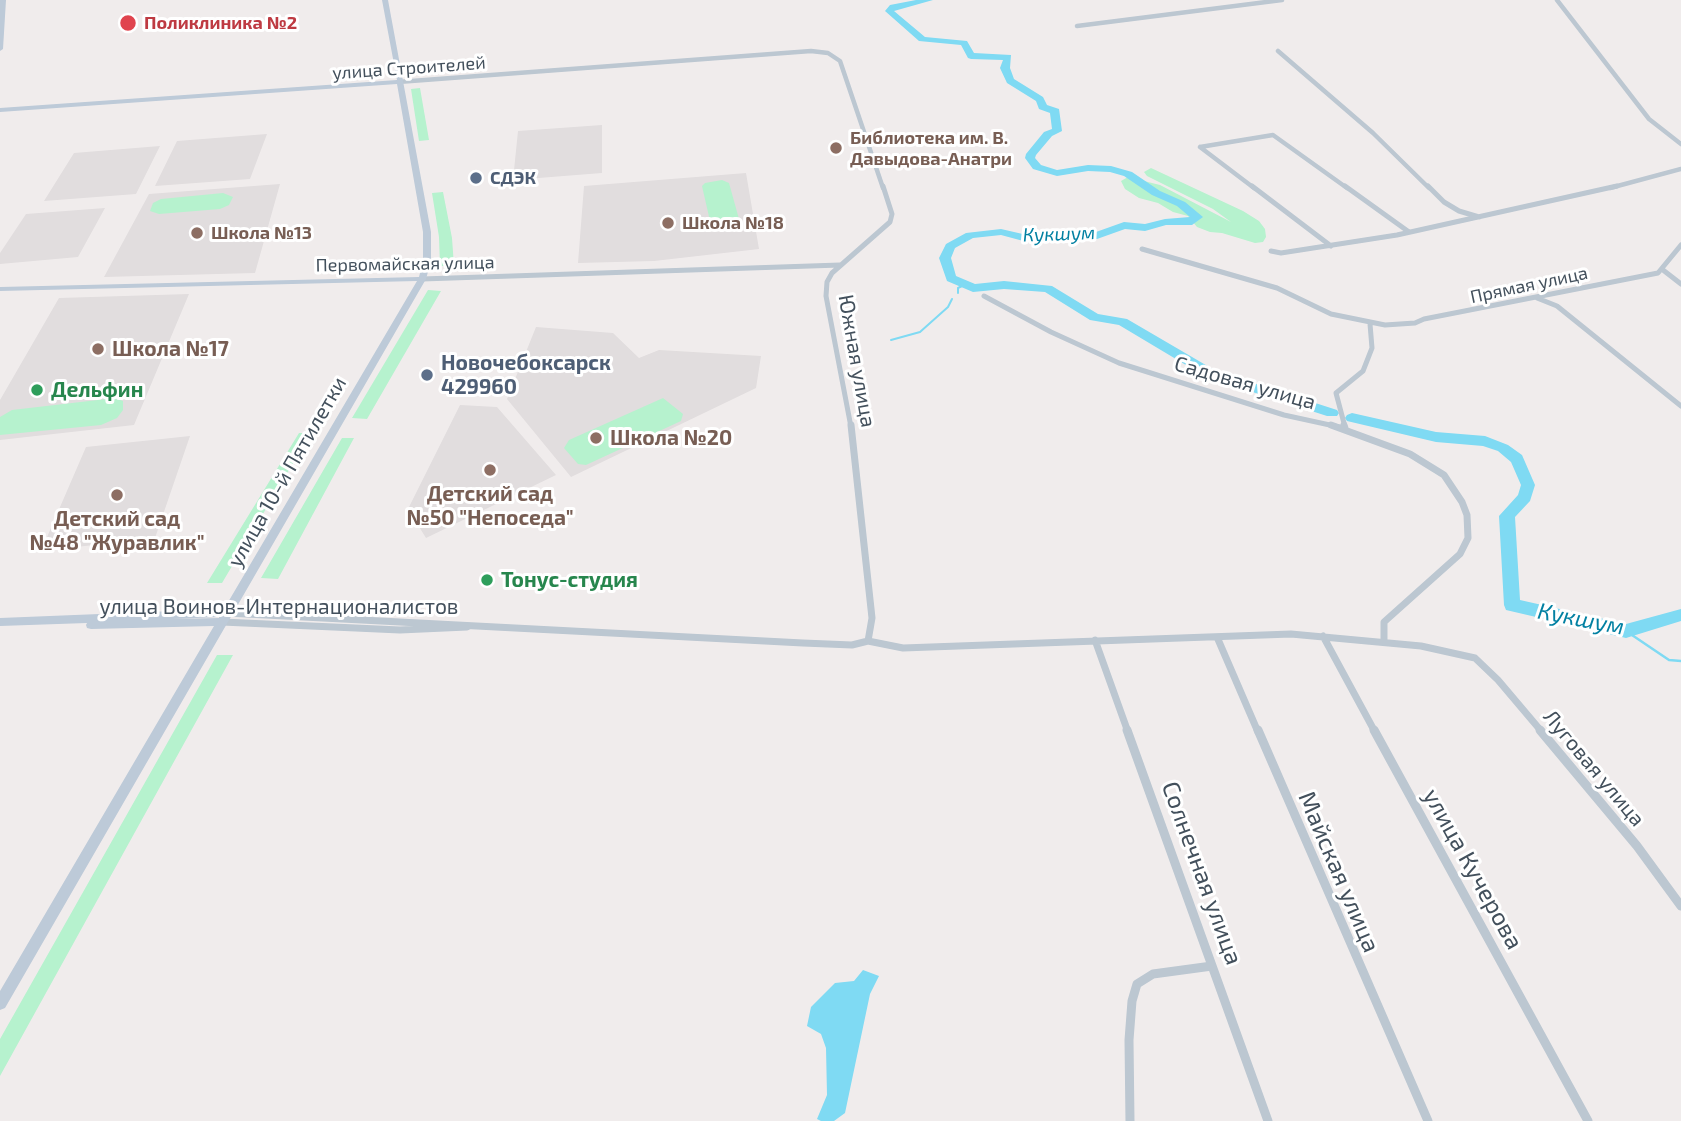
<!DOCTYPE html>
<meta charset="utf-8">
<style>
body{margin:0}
canvas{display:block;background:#f0ecec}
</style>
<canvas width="1681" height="1121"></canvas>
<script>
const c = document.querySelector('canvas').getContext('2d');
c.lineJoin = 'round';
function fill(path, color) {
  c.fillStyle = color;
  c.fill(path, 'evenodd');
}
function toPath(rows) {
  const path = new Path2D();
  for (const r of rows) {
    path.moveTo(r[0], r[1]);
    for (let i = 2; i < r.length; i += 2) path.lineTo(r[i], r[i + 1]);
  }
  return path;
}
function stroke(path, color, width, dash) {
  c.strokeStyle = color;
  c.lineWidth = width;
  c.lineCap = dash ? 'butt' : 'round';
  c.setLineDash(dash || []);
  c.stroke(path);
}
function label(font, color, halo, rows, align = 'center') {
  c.font = font + ' "Exo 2",sans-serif';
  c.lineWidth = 6;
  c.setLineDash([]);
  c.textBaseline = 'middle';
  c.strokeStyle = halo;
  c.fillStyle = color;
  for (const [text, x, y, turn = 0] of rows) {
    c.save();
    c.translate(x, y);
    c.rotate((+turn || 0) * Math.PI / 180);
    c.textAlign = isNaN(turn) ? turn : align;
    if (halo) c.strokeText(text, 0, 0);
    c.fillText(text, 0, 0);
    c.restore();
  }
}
const education = toPath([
 [602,125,602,173,513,180,518,131],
 [267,134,250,179,155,186,177,141],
 [160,146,136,194,44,201,74,153],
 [746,173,759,249,654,261,578,263,584,186],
 [280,184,255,273,104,277,149,194],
 [105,208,78,257,0,264,0,253,26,214],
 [189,294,134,425,0,440,0,400,59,298],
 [536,327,613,333,639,358,659,350,761,356,756,388,571,477,507,399],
 [460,405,497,407,556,475,426,538,408,509],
 [190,436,155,538,41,551,86,447]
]);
const green = toPath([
 [420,88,429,140,419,141,411,89],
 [1151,168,1243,211,1259,221,1265,229,1266,237,1263,242,1255,243,1222,233,1210,232,1197,227,1188,216,1173,212,1158,203,1139,198,1125,189,1121,181,1128,177,1160,185,1231,222,1213,209,1147,176,1144,172],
 [722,180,729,183,739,219,733,222,714,224,710,221,702,186,705,183],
 [443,192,452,238,454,266,440,266,439,237,432,193],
 [223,193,233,197,229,205,220,209,159,214,150,211,153,203,161,199],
 [428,290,441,291,367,419,352,418],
 [115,398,123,401,123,410,117,418,101,425,0,435,0,417,12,410],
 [663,398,683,414,681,421,586,465,578,464,564,448,569,440],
 [299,433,311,433,222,583,207,583],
 [342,438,354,438,278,579,261,578],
 [217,655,233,655,0,1076,0,1039]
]);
const water = toPath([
 [863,970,879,976,870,994,845,1113,834,1121,821,1121,817,1119,827,1095,826,1048,821,1034,807,1026,811,1007,835,983,854,981]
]);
const streamFar1 = toPath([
 [958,293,958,288,964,285],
 [891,340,920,332,948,307,952,299]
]);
const stream = toPath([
 [1626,631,1669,660,1681,661]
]);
const river = toPath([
 [916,0,933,0,894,11,925,37,967,41,974,53,1011,55,1010,68,1014,79,1043,97,1047,105,1059,109,1062,131,1052,136,1036,155,1035,158,1041,165,1057,170,1088,165,1111,166,1132,172,1160,191,1185,202,1203,217,1192,225,1166,225,1145,231,1125,229,1097,239,1060,238,1027,242,1001,235,973,238,955,248,951,258,956,276,975,284,1004,281,1052,286,1098,314,1127,319,1216,371,1337,410,1339,413,1337,416,1327,416,1206,377,1119,325,1090,320,1045,292,1004,289,973,292,947,281,939,258,946,244,966,233,1001,229,1027,235,1060,232,1096,232,1124,222,1145,224,1165,219,1190,217,1177,206,1152,195,1124,176,1110,172,1088,171,1057,176,1033,169,1025,158,1026,154,1044,132,1052,129,1050,113,1039,109,1036,101,1007,83,1000,68,1003,60,971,59,968,58,961,45,919,41,885,11,890,5,916,0],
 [1352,413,1436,432,1485,436,1508,445,1522,455,1535,485,1530,501,1515,517,1520,600,1626,624,1681,609,1681,621,1626,638,1506,610,1504,605,1499,516,1518,495,1521,485,1511,462,1498,451,1483,446,1436,442,1347,421,1345,418,1347,415,1352,413]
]);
const streetFar3 = toPath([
 [1557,0,1649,119,1681,144],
 [1077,26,1282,0],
 [1278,51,1373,133,1429,188],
 [398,82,811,51,828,53,840,61,883,188],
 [1200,147,1273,135,1347,188],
 [1200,147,1254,188],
 [1610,188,1681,169]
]);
const streetFar2 = toPath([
 [1252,186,1331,246],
 [1345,186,1409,232],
 [1428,186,1444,202,1459,211,1479,217],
 [1142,249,1277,288,1331,314,1385,325,1415,323,1424,319,1658,273,1681,245],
 [1271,251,1281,253,1397,235,1617,186],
 [1663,270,1681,284],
 [422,279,840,265],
 [984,296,1051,332,1119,363,1284,415,1339,427],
 [1537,298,1557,306,1681,406],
 [851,427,826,296,827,282,832,273,890,222,892,214,883,186],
 [1345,427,1336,393,1363,371,1372,348,1370,324]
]);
const streetFar1 = toPath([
 [851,425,872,618,868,641],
 [1331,425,1410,454,1444,475,1462,502,1467,515,1468,538,1460,554,1384,622,1384,642],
 [1344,425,1345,428],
 [227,613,803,643,852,645,868,641],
 [222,622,400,630,467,627],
 [1323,636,1375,732],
 [1217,637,1258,732],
 [1095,640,1128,732],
 [868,641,903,648,1291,634,1421,646,1475,658,1498,680,1542,732]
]);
const street = toPath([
 [1127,730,1268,1121],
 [1258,730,1428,1121],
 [1374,730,1588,1121],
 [1540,730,1637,846,1681,906],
 [1130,1121,1129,1040,1132,1001,1137,984,1153,974,1212,966]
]);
const secondary = toPath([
 [0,0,6,0,3,49,0,51,0,0],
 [382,0,388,0,431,232,431,261,426,279,5,1008,0,1010,0,991,214,626,91,629,87,628,86,625,87,623,0,626,0,618,224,609,417,281,0,291,0,287,419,277,423,261,423,232,397,84,0,112,0,108,397,80,382,0],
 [219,617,219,618,172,619,219,617]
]);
const markers = [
 [128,23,9,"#e0444e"],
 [836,148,7,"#8d6e63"],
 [476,178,7,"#5c6f8a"],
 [668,223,7,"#8d6e63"],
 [197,233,7,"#8d6e63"],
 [98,349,7,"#8d6e63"],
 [427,375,7,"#5c6f8a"],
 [37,390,7,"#2e9e5b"],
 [596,438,7,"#8d6e63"],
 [490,470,7,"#8d6e63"],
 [117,495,7,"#8d6e63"],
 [487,580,7,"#2e9e5b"]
];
const farHealthnames = [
 ["Поликлиника №2",144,23]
];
const farStreetnames = [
 ["улица Строителей",409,68,-4],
 ["Первомайская улица",405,264,-1],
 ["Прямая улица",1529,285,-12]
];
const farEducationnames = [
 ["Библиотека им. В.",850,138],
 ["Давыдова-Анатри",850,159],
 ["Школа №18",682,223],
 ["Школа №13",211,233]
];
const farServicenames = [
 ["СДЭК",490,178]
];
const farWaternames = [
 ["Кукшум",1059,234,-2]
];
const educationNames = [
 ["Школа №17",112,349],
 ["Школа №20",610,438],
 ["Детский сад",490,494,"center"],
 ["№50 \"Непоседа\"",490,518,"center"],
 ["Детский сад",117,519,"center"],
 ["№48 \"Журавлик\"",117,543,"center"]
];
const streetNames = [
 ["Южная улица",857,361,80],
 ["Садовая улица",1245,383,16],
 ["улица 10-й Пятилетки",287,472,-60],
 ["улица Воинов-Интернационалистов",279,607],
 ["Луговая улица",1594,768,50]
];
const serviceNames = [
 ["Новочебоксарск",441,363],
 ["429960",441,387]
];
const leisureNames = [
 ["Дельфин",51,390],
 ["Тонус-студия",501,580]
];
const waterNames = [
 ["Кукшум",1581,619,11]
];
const nearStreetnames = [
 ["улица Кучерова",1473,869,61],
 ["Майская улица",1339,872,67],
 ["Солнечная улица",1202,873,70]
];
fill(education, '#e1ddde');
fill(green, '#b6f2ce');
fill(water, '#7fdaf3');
stroke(streamFar1, '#7fdaf3', 2);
stroke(stream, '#7fdaf3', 2.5);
fill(river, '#7fdaf3');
stroke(streetFar3, '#bcc7d1', 4.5);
stroke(streetFar2, '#bcc7d1', 5);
stroke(streetFar1, '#bcc7d1', 7);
stroke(street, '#bcc7d1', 9);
fill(secondary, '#bdcad8');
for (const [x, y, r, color] of markers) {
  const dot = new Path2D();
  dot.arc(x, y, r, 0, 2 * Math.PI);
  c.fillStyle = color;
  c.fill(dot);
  stroke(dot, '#fff', 2.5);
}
label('bold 18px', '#be3a42', '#fff', farHealthnames, 'left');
label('18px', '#43505c', '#fff', farStreetnames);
label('bold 18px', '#785e54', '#fff', farEducationnames, 'left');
label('bold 18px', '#4e5e75', '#fff', farServicenames, 'left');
label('italic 19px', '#0280a2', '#fff', farWaternames);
label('bold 21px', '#785e54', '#fff', educationNames, 'left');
label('21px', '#43505c', '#fff', streetNames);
label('bold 21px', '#4e5e75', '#fff', serviceNames, 'left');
label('bold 21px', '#27864d', '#fff', leisureNames, 'left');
label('italic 23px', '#0280a2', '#fff', waterNames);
label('24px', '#43505c', '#fff', nearStreetnames);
</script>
